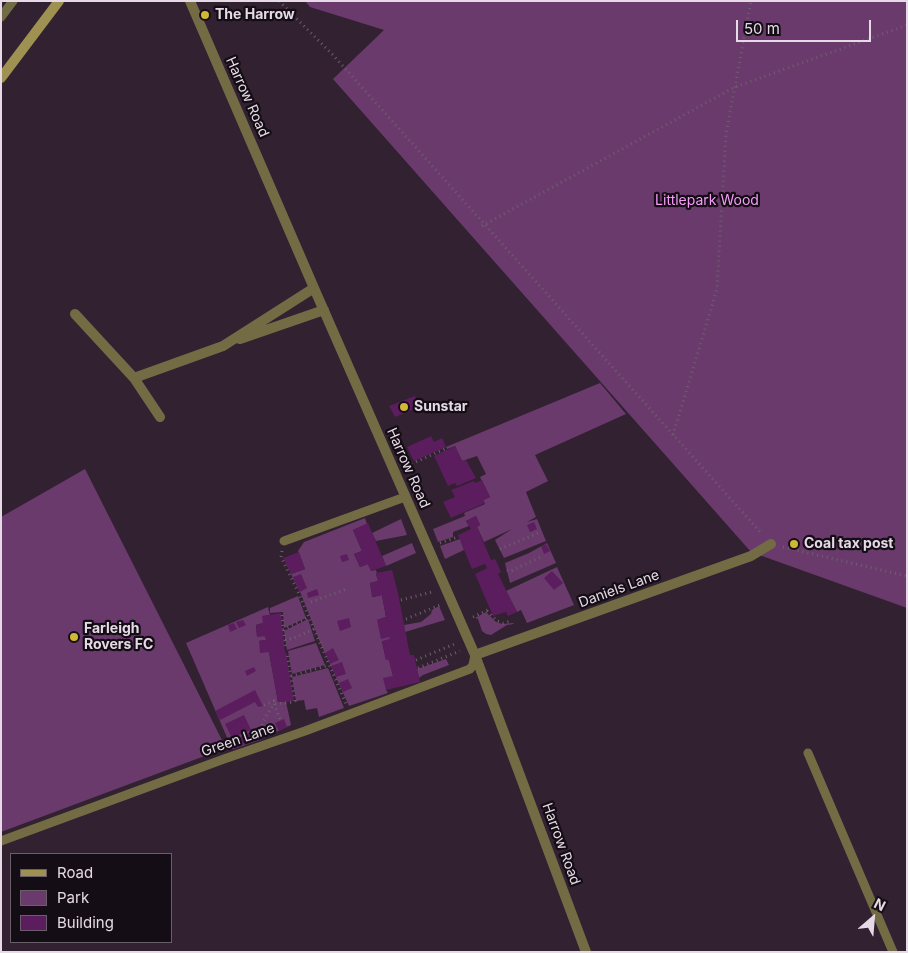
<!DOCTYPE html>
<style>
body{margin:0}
#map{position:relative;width:908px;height:953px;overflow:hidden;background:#312131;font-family:Inter,sans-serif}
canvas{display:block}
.frame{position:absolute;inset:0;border:2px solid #e5dae5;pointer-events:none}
.legend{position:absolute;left:10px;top:853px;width:162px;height:90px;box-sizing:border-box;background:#150d15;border:1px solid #685f68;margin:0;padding:6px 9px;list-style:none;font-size:15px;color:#e5dae5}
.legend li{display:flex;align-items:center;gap:10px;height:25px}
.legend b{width:25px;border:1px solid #685f68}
.north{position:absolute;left:848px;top:893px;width:50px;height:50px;-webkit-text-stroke:4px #150d15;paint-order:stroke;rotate:27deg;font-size:14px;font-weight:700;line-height:20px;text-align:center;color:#e5dae5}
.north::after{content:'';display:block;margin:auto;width:18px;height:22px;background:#e5dae5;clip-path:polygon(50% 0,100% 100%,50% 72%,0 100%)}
.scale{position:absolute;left:736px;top:20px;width:135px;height:22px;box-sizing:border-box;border:2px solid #e5dae5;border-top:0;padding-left:6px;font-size:15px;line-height:18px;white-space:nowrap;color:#e5dae5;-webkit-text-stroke:4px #150d15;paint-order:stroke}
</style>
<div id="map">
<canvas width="908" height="953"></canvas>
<div class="frame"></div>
<ul class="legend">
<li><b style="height:6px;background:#9e9151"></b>Road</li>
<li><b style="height:14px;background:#6a3a6c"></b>Park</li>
<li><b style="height:14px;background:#5c1d5e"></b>Building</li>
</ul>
<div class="north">N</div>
<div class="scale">50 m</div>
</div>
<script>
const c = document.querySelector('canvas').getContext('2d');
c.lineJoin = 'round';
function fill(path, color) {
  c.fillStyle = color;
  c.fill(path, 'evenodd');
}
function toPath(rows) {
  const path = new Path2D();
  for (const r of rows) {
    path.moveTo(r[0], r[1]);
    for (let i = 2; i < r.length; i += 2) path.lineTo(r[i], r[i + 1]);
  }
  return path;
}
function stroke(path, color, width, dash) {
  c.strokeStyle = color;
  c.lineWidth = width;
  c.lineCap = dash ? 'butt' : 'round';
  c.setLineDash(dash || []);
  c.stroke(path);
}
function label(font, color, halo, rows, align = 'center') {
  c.font = font + ' Inter,sans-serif';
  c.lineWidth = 4.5;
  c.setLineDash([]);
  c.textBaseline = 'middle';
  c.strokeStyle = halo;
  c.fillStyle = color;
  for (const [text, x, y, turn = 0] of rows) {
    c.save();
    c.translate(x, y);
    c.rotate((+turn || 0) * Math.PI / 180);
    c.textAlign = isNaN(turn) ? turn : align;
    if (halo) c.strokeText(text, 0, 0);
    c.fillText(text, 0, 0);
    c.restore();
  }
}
const green = toPath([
 [305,1,907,1,907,608,751,552,333,79,384,30,310,7],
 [600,383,626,414,535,455,548,481,526,492,536,517,527,522,537,519,546,541,504,558,495,540,512,529,484,542,477,527,480,525,476,516,466,521,469,526,453,532,453,537,438,542,433,529,465,516,464,513,485,504,483,500,490,497,480,477,486,474,477,456,462,461,455,446,447,449,446,447],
 [85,469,226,748,1,832,1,517],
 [365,518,367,524,353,530,362,551,354,554,360,567,368,564,371,571,376,570,377,573,376,574,378,581,370,583,373,597,382,595,386,617,377,620,390,637,390,639,382,642,386,660,389,660,393,676,386,690,388,693,349,706,320,642,301,594,291,574,305,569,298,551,304,542],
 [401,519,407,535,376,541,372,533],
 [460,539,464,550,445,559,440,546],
 [412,543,416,553,386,566,382,556],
 [547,543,556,563,510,583,505,563,529,553],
 [557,567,574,605,527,623,521,610,517,612,506,591],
 [298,596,306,618,284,628,283,612,270,613,270,608],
 [439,606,445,620,405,632,404,625,421,622,431,614,432,610],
 [268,607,270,615,263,616,263,623,256,625,257,636,265,635,266,640,259,641,269,652,278,702,286,702,291,725,257,741,234,749,232,749,186,643],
 [486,612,496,622,502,624,513,623,514,624,507,625,491,635,486,634,482,631,478,619,475,618],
 [308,619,315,641,287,650,284,631],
 [316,643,325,665,292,674,288,651],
 [446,659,449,665,423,675,419,678,417,669],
 [328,668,344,708,319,717,317,708,306,710,304,700,296,701,292,677]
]);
const building = toPath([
 [415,396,419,407,395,417,389,406],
 [431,436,434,442,442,438,446,447,414,461,407,447],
 [455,446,462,461,466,460,476,478,457,486,455,483,448,486,434,456],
 [482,480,490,497,483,500,485,503,451,518,443,502,455,497,451,490,474,481,475,483],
 [476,516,480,525,477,527,491,560,495,559,498,565,501,572,498,574,517,612,508,616,506,612,493,616,475,574,487,568,485,564,472,569,458,535,471,529,466,521],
 [534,522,537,529,530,532,527,525],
 [368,523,386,566,371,571,368,564,360,567,354,554,362,551,353,530],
 [546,544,550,551,544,554,541,546],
 [299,552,305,569,291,574,283,558],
 [347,554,349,560,342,562,340,556],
 [392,570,398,593,410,655,414,655,420,682,386,690,383,678,393,676,389,660,386,660,382,641,390,639,389,638,390,637,381,639,377,620,386,617,382,595,372,597,370,583,378,581,376,573],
 [552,571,563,583,554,590,544,578],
 [301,574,307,588,300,592,293,577],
 [317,589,319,595,308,598,307,593],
 [281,613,285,653,286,652,294,701,286,702,278,702,269,652,260,653,259,641,266,640,266,636,257,637,256,625,263,623,262,616],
 [349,618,351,627,340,631,337,621],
 [243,620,246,625,239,628,236,622],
 [234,623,237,629,230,632,228,625],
 [333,648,339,660,330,664,325,653],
 [342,662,346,674,336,677,331,666],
 [254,667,256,671,247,676,245,671],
 [348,679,352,688,343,692,339,683],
 [255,690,263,706,258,707,255,702,220,720,215,711],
 [244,715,251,730,232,738,225,724],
 [284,719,287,727,279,731,275,723],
 [266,727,269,735,259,740,256,731],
 [254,731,257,741,244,745,240,738,242,736],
 [236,740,239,747,234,749,231,741]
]);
const path = toPath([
 [279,1,333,55,762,534],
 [482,226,735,87,907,25],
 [673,435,717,289,726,134,751,1],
 [407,466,447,448],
 [440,543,458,537],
 [783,547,907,576],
 [500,549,538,533],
 [282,551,281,557,299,594,346,704],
 [507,570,511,571,543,556],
 [401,600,432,592],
 [311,602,347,589],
 [487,611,497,621,503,623,511,621],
 [282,615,286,649],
 [473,617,488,610],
 [406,619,440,605],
 [283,630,309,617],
 [285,640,294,638,314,629],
 [416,660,457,643],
 [418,668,460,651],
 [291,676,329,665],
 [274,704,280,719],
 [264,705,274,701,274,704,294,702,295,701,287,652],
 [262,725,266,716,274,704]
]);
const lane = toPath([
 [1,17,13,1],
 [284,541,405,497],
 [808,753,893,952],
 [1,841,224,759,305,731,470,669,473,665,475,655]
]);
const street = toPath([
 [190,1,314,288,475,655,586,952],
 [75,314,134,378,160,417],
 [240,339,324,310],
 [134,378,223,346,314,288],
 [475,655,751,556,771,544]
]);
const secondary = toPath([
 [1,78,59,1]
]);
const markers = [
 [205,15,5,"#d1b736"],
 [404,407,5,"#d1b736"],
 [794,544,5,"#d1b736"],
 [74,637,5,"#d1b736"]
];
const poiNames = [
 ["The Harrow",215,15],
 ["Sunstar",414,407],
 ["Coal tax post",804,544],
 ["Farleigh",84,629],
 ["Rovers FC",84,645]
];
const streetNames = [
 ["Harrow Road",247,97,66],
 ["Harrow Road",408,468,66],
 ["Daniels Lane",619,589,-20],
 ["Green Lane",238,740,-19],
 ["Harrow Road",561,844,70]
];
const parkNames = [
 ["Littlepark Wood",707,201]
];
fill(green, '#6a3a6c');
fill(building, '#5c1d5e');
stroke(path, '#6e5f6e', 3, [1, 4]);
stroke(lane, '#736b44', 9);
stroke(street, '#736b44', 10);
stroke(secondary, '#9e9151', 10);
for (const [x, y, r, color] of markers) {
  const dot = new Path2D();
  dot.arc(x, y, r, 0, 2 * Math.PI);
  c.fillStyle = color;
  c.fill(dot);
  stroke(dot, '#150d15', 2);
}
label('bold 14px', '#e5dae5', '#150d15', poiNames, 'left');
label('14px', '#e5dae5', '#150d15', streetNames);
label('14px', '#f59cf7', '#150d15', parkNames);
</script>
